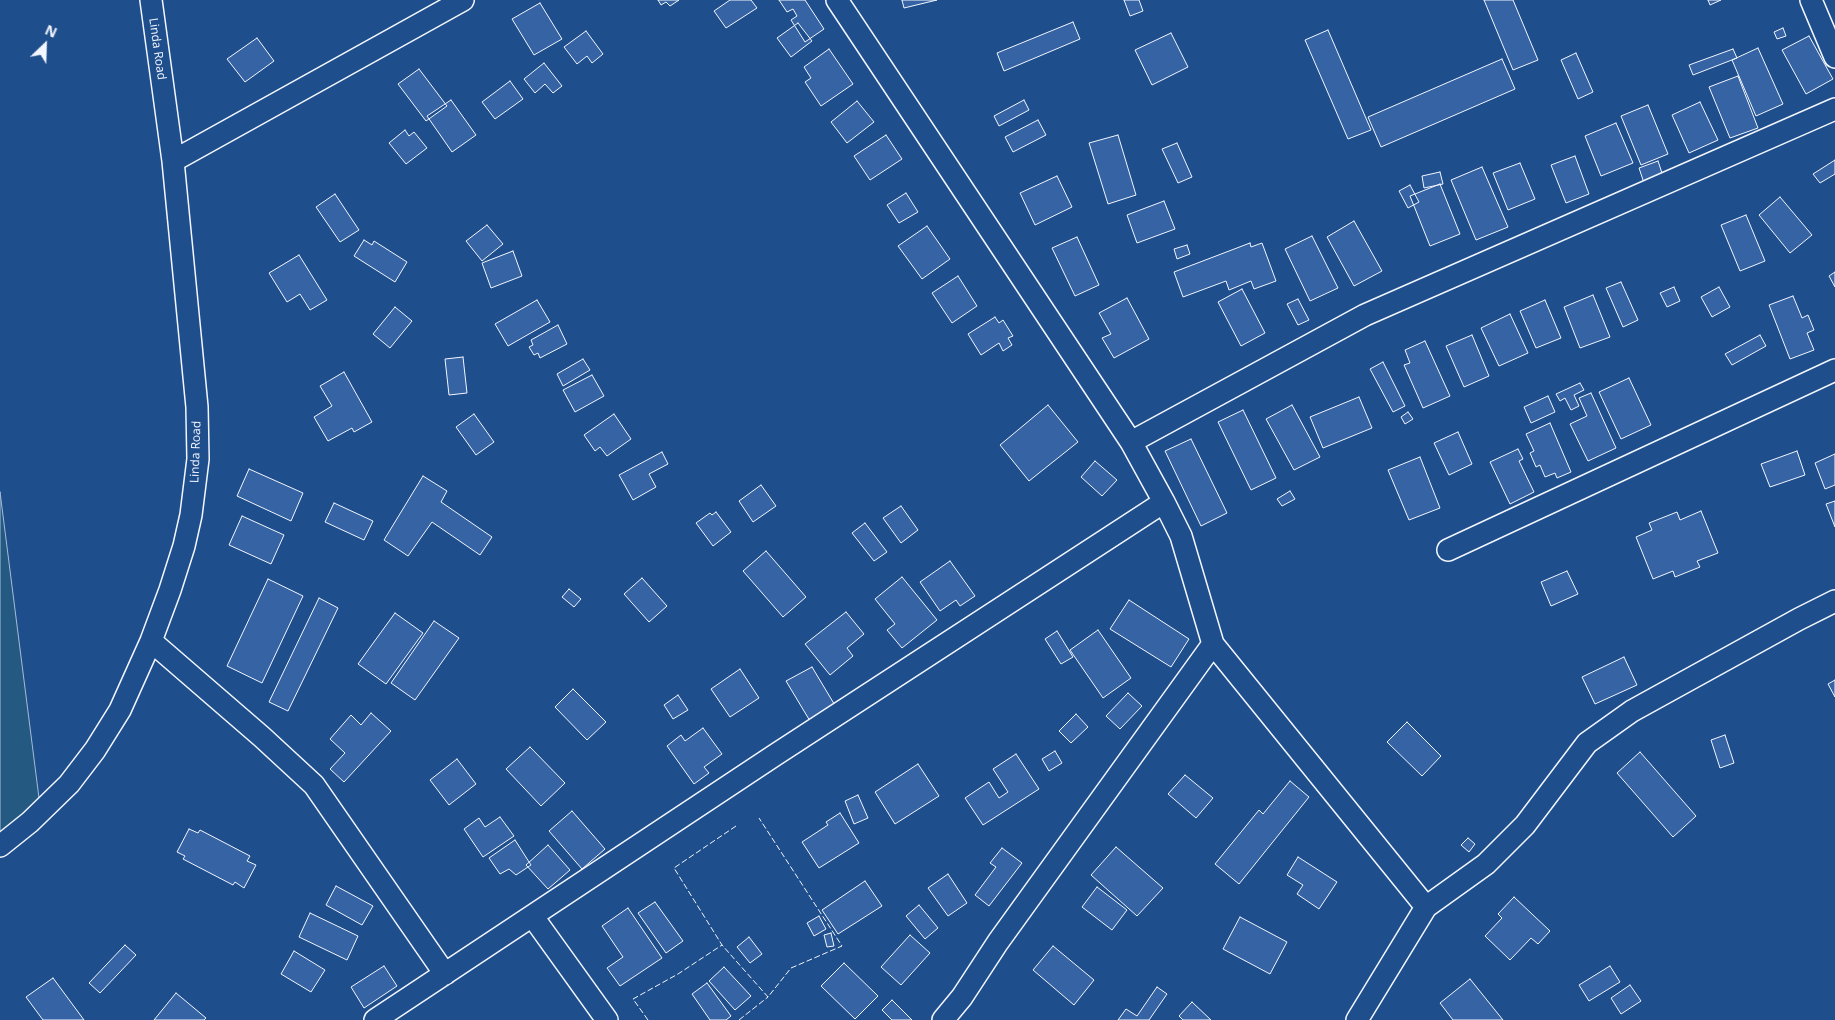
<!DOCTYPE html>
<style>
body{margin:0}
#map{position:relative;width:1835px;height:1020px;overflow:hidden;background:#1f4e8c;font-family:"Open Sans",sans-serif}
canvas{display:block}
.north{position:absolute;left:20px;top:20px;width:50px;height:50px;-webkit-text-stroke:4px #1f4e8c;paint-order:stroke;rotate:24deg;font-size:14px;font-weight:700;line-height:20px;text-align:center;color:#f2f6ff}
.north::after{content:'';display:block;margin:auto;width:18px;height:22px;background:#f2f6ff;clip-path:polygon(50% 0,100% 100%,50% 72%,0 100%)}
</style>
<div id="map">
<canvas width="1835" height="1020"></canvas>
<div class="north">N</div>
</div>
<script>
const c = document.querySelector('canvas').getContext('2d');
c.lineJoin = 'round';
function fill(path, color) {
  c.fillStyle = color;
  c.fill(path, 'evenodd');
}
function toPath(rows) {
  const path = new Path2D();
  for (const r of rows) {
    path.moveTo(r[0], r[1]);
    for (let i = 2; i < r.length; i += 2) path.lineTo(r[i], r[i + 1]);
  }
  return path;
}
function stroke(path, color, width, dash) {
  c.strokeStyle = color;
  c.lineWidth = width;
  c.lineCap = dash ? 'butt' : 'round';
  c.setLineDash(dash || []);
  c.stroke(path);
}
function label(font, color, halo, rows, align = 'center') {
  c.font = font + ' "Open Sans",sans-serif';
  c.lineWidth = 4;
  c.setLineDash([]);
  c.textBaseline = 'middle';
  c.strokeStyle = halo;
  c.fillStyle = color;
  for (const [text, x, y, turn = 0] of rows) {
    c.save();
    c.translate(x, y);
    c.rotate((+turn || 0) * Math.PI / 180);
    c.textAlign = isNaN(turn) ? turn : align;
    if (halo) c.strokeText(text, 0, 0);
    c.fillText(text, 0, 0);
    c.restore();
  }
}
const green = toPath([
 [0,492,39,798,0,839,0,492]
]);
const building = toPath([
 [658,0,679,0,670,6,666,2,661,5,658,0],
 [730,0,751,0,757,8,726,28,714,11,730,0],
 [779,0,805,0,824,29,805,42,791,20,797,16,793,9,787,12,779,0],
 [902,0,937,0,904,8,902,0],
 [1124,0,1139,0,1143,11,1130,16,1124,0],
 [1484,0,1513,0,1538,60,1513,70,1484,0],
 [1708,0,1721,0,1710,5,1708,0],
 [540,3,562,39,534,55,512,19,540,3],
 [1073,22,1080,39,1004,71,997,53,1073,22],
 [798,23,812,41,791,57,777,38,798,23],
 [1783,28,1786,36,1777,39,1774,32,1783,28],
 [1328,30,1371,130,1348,139,1305,40,1328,30],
 [586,31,603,54,592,63,587,56,577,64,564,47,586,31],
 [1171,33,1188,67,1152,85,1135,50,1171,33],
 [1809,36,1833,79,1806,94,1782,50,1809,36],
 [257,38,274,61,245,82,227,59,257,38],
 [1758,48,1783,104,1756,116,1732,60,1758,48],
 [829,49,853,84,821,106,805,82,811,78,804,67,829,49],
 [1733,49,1737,58,1693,75,1689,65,1733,49],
 [1576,53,1593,92,1578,99,1561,60,1576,53],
 [1502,59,1515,89,1381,147,1368,117,1502,59],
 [544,63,562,86,553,93,545,84,535,93,524,79,544,63],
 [419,69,447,106,426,121,398,84,419,69],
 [1738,76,1758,128,1730,138,1709,87,1738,76],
 [510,81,523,99,495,119,482,102,510,81],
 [451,100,476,135,452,152,427,116,451,100],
 [1024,100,1029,110,999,126,994,116,1024,100],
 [857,101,874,122,847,143,831,122,857,101],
 [1700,102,1718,140,1689,153,1672,115,1700,102],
 [1648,105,1668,154,1641,165,1621,116,1648,105],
 [1038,120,1046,135,1013,152,1005,137,1038,120],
 [1616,123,1633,163,1601,176,1585,136,1616,123],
 [405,130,409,136,414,132,427,148,406,164,389,143,405,130],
 [886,135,902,159,870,180,854,156,886,135],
 [1118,135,1136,195,1108,204,1089,143,1118,135],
 [1177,143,1192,177,1178,183,1162,149,1177,143],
 [1575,156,1589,194,1566,203,1551,165,1575,156],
 [1835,160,1835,174,1820,183,1813,174,1835,160],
 [1658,161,1664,179,1645,186,1639,168,1658,161],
 [1520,163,1535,199,1508,210,1493,173,1520,163],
 [1482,167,1508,227,1476,240,1451,180,1482,167],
 [1440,172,1443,184,1424,188,1422,176,1440,172],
 [1057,176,1072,207,1035,225,1020,193,1057,176],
 [1440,184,1460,234,1430,246,1410,196,1440,184],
 [1410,185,1419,202,1408,208,1399,191,1410,185],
 [906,193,918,212,899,223,887,205,906,193],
 [335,194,359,230,340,242,316,207,335,194],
 [1780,197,1812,235,1790,253,1759,215,1780,197],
 [1164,201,1175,229,1137,243,1127,215,1164,201],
 [1746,215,1765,261,1740,271,1721,225,1746,215],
 [1354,221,1382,271,1354,286,1327,237,1354,221],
 [487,225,503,244,482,261,466,241,487,225],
 [927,226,950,259,922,279,898,246,927,226],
 [1312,236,1338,288,1310,301,1285,249,1312,236],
 [1077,237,1099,285,1075,296,1052,248,1077,237],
 [364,240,372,245,374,241,407,262,395,282,354,256,364,240],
 [1250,243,1251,247,1262,243,1276,281,1254,289,1251,281,1229,290,1226,281,1183,297,1174,272,1250,243],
 [1187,245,1190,254,1177,259,1174,249,1187,245],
 [513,251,522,276,491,288,482,263,513,251],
 [299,255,327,300,310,310,300,294,287,302,269,273,299,255],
 [1835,272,1835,287,1829,276,1835,272],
 [958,276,977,306,952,323,932,293,958,276],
 [1621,282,1638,320,1623,327,1606,288,1621,282],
 [1674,287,1680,301,1667,307,1660,293,1674,287],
 [1719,287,1730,307,1712,317,1701,297,1719,287],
 [1242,289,1265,333,1241,346,1218,302,1242,289],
 [1593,295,1610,337,1580,348,1564,307,1593,295],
 [1793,296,1802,318,1808,315,1814,330,1807,333,1814,350,1790,359,1769,305,1793,296],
 [1127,298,1149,339,1114,358,1102,338,1111,334,1099,313,1127,298],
 [1298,299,1309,320,1298,325,1287,304,1298,299],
 [537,300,550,322,508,346,495,324,537,300],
 [1545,300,1561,338,1536,348,1520,311,1545,300],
 [395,307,412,321,390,348,373,334,395,307],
 [1510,314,1528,353,1499,366,1481,328,1510,314],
 [995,317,999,323,1003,320,1013,336,1008,338,1012,345,1003,351,999,343,981,355,968,334,995,317],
 [558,325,567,344,540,358,538,353,534,355,529,347,533,345,531,340,558,325],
 [1472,335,1489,376,1464,387,1446,346,1472,335],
 [1760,335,1766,346,1732,365,1725,354,1760,335],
 [1425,341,1450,396,1423,408,1404,365,1410,363,1405,350,1425,341],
 [463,357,467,393,449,395,445,359,463,357],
 [583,359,590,370,563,386,557,374,583,359],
 [1383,362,1405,406,1393,412,1370,369,1383,362],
 [344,372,372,422,354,432,352,428,328,441,314,417,332,406,320,386,344,372],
 [592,375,604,396,575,412,563,390,592,375],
 [1629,378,1651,425,1621,439,1599,392,1629,378],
 [1580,383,1584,390,1574,395,1579,406,1571,410,1565,398,1560,401,1556,394,1580,383],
 [1591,393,1616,448,1588,461,1570,424,1587,416,1579,398,1591,393],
 [1548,396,1555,412,1531,423,1524,407,1548,396],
 [1359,397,1372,428,1323,448,1310,417,1359,397],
 [1048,405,1078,442,1029,481,1000,445,1048,405],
 [1292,405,1320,457,1294,470,1266,419,1292,405],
 [1243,410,1276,478,1251,490,1218,422,1243,410],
 [1408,412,1413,419,1405,424,1401,417,1408,412],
 [474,414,494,442,476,455,456,427,474,414],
 [614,414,631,439,607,456,600,447,595,451,584,435,614,414],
 [1550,423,1571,472,1557,478,1555,473,1545,477,1540,465,1536,467,1530,453,1534,451,1526,434,1550,423],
 [1458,432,1472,464,1449,475,1434,443,1458,432],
 [1191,439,1227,513,1201,526,1165,451,1191,439],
 [1518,449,1523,459,1519,461,1534,492,1510,504,1490,462,1518,449],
 [1797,451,1805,475,1770,487,1761,464,1797,451],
 [662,452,668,464,649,474,656,487,633,500,619,475,662,452],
 [1835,454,1835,485,1825,489,1815,463,1835,454],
 [1420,457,1440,508,1409,520,1388,470,1420,457],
 [1095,461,1117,480,1102,496,1081,477,1095,461],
 [249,469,303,493,291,521,237,496,249,469],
 [423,476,447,491,441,502,492,537,480,555,432,522,408,556,384,540,423,476],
 [761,485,776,506,753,522,739,501,761,485],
 [1290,491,1295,499,1282,506,1277,499,1290,491],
 [1835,501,1835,527,1826,504,1835,501],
 [334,503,373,521,364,540,325,522,334,503],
 [901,506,918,530,901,543,883,518,901,506],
 [1701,511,1718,553,1697,561,1700,567,1675,577,1673,571,1653,579,1636,537,1652,530,1649,523,1677,512,1680,520,1701,511],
 [716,512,731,532,713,546,696,523,710,513,712,515,716,512],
 [242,516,284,535,271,564,229,545,242,516],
 [865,523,887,552,874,561,852,533,865,523],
 [766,551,806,597,783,617,743,571,766,551],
 [950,561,975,596,960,606,956,600,940,611,920,582,950,561],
 [1567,571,1578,594,1551,606,1541,582,1567,571],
 [902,577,937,620,902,648,887,630,895,624,875,599,902,577],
 [642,578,667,606,649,622,624,594,642,578],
 [268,579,303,596,262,683,227,666,268,579],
 [569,589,581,599,574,607,562,597,569,589],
 [319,598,338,608,288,711,269,702,319,598],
 [1129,600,1189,639,1171,667,1110,629,1129,600],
 [846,612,864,634,847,648,853,656,830,675,805,644,846,612],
 [395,613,423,633,386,684,358,664,395,613],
 [434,621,459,638,415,700,391,683,434,621],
 [1098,630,1131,678,1103,698,1070,650,1098,630],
 [1057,631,1073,657,1061,664,1045,639,1057,631],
 [1624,657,1637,685,1595,704,1582,677,1624,657],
 [812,667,836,707,810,721,786,681,812,667],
 [740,669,759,698,730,717,711,689,740,669],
 [1835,680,1835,697,1828,684,1835,680],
 [573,689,606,722,587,740,555,707,573,689],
 [1128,693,1142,706,1120,729,1106,716,1128,693],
 [678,695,688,710,673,719,664,705,678,695],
 [371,713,391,731,344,782,330,769,345,753,330,739,351,715,361,725,371,713],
 [1076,714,1088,727,1071,743,1059,731,1076,714],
 [1407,722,1441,756,1422,776,1387,742,1407,722],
 [703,728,722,754,704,767,709,773,694,784,667,746,681,735,685,741,703,728],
 [1725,735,1734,763,1720,768,1711,740,1725,735],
 [530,747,565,783,541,806,506,769,530,747],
 [1055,751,1062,763,1049,771,1042,759,1055,751],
 [1640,752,1696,816,1673,837,1617,773,1640,752],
 [1016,754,1039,789,983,825,965,798,989,782,999,798,1008,792,993,769,1016,754],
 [457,759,476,784,449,805,430,780,457,759],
 [918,764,939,796,895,824,875,792,918,764],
 [1185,775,1213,798,1196,818,1168,794,1185,775],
 [1290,781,1309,797,1239,884,1215,864,1259,810,1263,814,1290,781],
 [858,795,868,818,854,824,845,801,858,795],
 [572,811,605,849,582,869,549,831,572,811],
 [840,813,859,843,819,868,802,842,828,825,826,822,840,813],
 [500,817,514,836,483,857,464,829,479,818,485,827,500,817],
 [189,829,198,833,200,830,250,856,247,861,256,865,244,888,235,882,233,885,183,859,185,856,177,852,189,829],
 [1468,838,1475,844,1469,852,1461,845,1468,838],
 [515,840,531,865,516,875,509,869,500,874,489,858,515,840],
 [548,845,570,870,548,889,526,865,548,845],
 [1116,847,1163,888,1137,916,1091,875,1116,847],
 [1002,848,1022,863,989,906,975,895,996,867,990,863,1002,848],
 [1298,857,1337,882,1319,909,1297,894,1303,885,1287,875,1298,857],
 [948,874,967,903,948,916,928,888,948,874],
 [865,881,882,906,838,934,822,910,865,881],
 [336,886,373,906,362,925,326,905,336,886],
 [1097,887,1127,910,1112,930,1082,907,1097,887],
 [1514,897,1550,931,1538,944,1531,938,1510,960,1485,936,1502,918,1498,914,1514,897],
 [655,902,683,941,666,953,638,913,655,902],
 [919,905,938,928,925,939,906,916,919,905],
 [628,908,662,958,620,986,607,968,623,957,602,926,628,908],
 [310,913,358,936,347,960,299,937,310,913],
 [819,916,826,929,814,936,807,923,819,916],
 [1240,917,1287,942,1270,974,1223,949,1240,917],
 [831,933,834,946,827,947,824,935,831,933],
 [910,935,930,953,901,985,881,967,910,935],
 [749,937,762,954,750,963,737,947,749,937],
 [125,945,136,955,100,993,89,983,125,945],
 [1053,946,1094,980,1074,1005,1033,970,1053,946],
 [294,951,325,970,311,992,281,974,294,951],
 [844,963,878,996,855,1019,821,986,844,963],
 [384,966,397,986,364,1008,351,987,384,966],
 [1610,966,1620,982,1589,1001,1579,985,1610,966],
 [724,967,751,996,735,1010,709,981,724,967],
 [53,978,84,1020,43,1020,26,997,53,978],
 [1470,979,1503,1020,1453,1020,1440,1003,1470,979],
 [707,983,731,1016,726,1020,710,1020,692,994,707,983],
 [1630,985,1641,1001,1621,1014,1611,998,1630,985],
 [1157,987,1167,994,1149,1020,1118,1020,1126,1009,1137,1016,1157,987],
 [176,993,206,1018,204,1020,154,1020,176,993],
 [892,1000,912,1020,892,1020,882,1010,892,1000],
 [1192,1002,1211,1020,1183,1020,1179,1016,1192,1002]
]);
const minor = toPath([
 [1811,0,1835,57],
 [173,161,463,0],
 [1131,442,1365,315,1835,109],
 [1164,502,1181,536,1213,644,1426,907],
 [1448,550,1835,370],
 [151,641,262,737,314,785,445,974],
 [0,846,30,822,69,784,95,750,120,710,151,641,170,590,184,546,191,515,198,459,197,407,173,161,151,0],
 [533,917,607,1020],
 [375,1020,775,755,1164,502,1131,442,837,0],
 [943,1020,962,997,998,942,1213,644],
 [1357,1020,1426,907,1486,864,1525,825,1587,743,1632,711,1799,619,1835,601]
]);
const fence = toPath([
 [736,826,674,868,722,945,768,997,791,968,842,946,759,818],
 [648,1020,633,999,678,974,722,945],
 [739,1020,768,997,767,996]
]);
const streetNames = [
 ["Linda Road",157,49,82],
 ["Linda Road",196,452,-88]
];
fill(green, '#245a82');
stroke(green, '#a8bbd7', 1);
fill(building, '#3563a3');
stroke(building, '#f2f6ff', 1);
stroke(minor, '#f2f6ff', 24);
stroke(minor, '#1f4e8c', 21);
stroke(fence, '#f2f6ff', 1, [6, 2.5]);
label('12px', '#f2f6ff', '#1f4e8c', streetNames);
</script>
